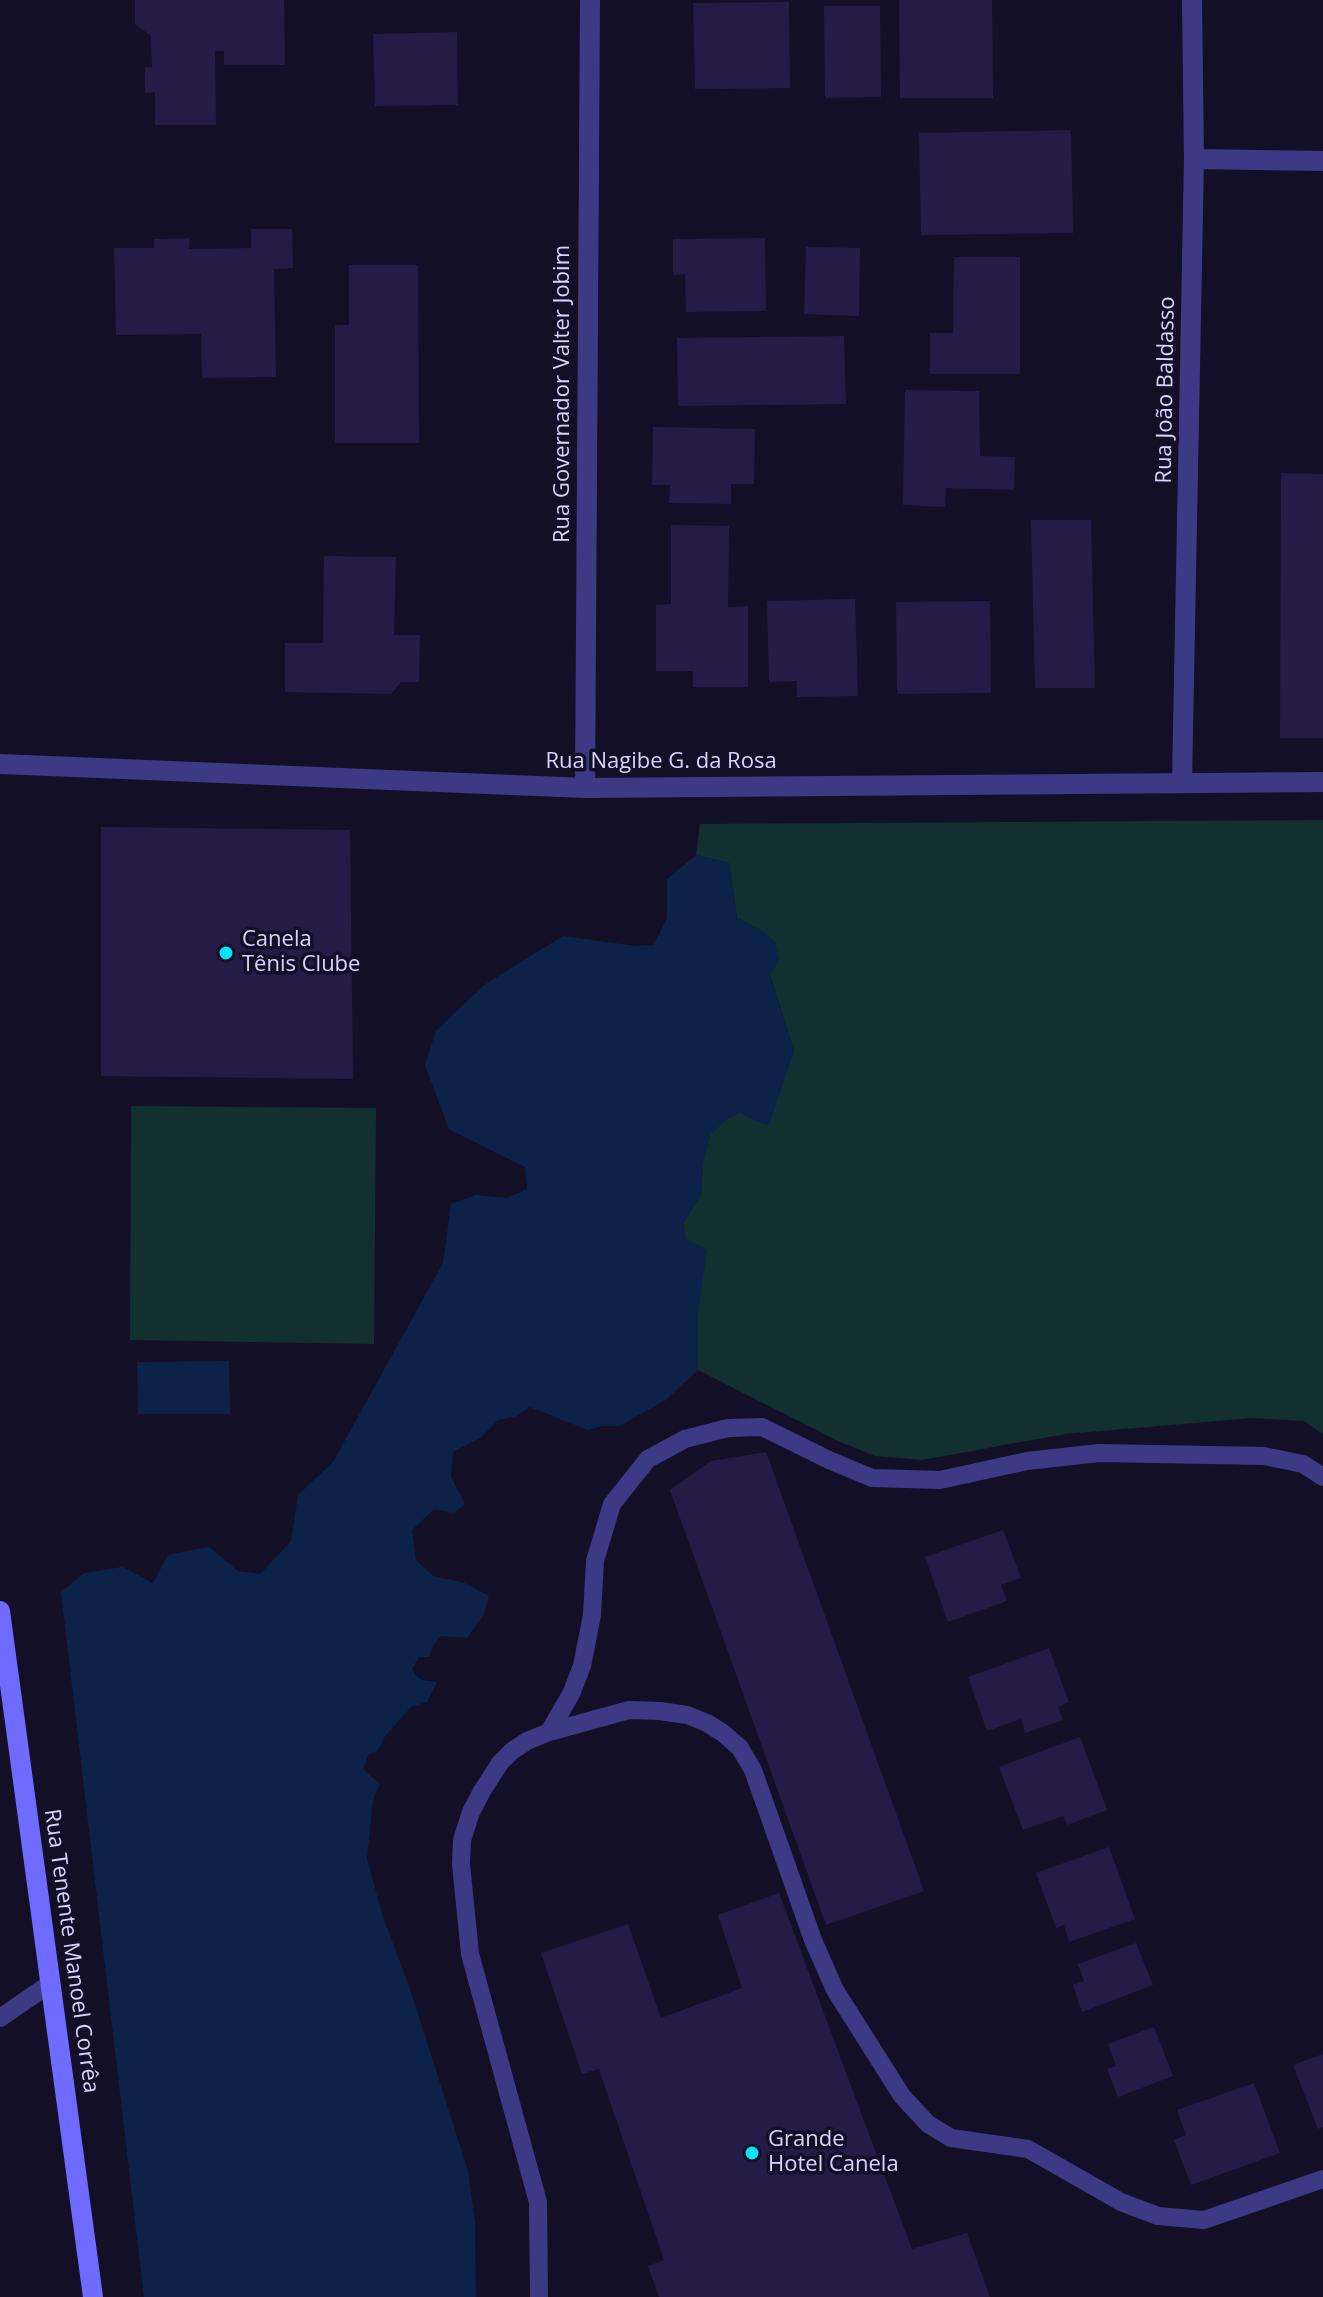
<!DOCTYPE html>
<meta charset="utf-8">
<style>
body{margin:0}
canvas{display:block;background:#130f26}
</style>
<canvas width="1323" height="2297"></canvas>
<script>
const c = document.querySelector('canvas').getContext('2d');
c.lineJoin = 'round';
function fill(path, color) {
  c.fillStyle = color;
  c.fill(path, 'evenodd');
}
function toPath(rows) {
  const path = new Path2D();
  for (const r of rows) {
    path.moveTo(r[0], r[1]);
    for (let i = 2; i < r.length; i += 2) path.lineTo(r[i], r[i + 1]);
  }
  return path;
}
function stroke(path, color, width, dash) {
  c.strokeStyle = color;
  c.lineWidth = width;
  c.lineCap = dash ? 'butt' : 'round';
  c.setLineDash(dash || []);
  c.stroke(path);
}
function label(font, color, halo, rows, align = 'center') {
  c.font = font + ' "Open Sans",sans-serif';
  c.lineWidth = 7;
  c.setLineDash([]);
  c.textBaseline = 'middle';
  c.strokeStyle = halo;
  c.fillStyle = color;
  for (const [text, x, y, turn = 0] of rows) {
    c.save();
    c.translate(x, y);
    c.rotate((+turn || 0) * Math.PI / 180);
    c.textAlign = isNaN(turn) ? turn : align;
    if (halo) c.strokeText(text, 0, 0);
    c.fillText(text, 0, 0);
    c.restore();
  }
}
const green = toPath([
 [1323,820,1323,1434,1304,1421,1253,1418,1065,1434,922,1460,875,1456,838,1441,698,1370,698,1313,683,1223,701,1195,703,1163,710,1134,728,1118,740,1112,756,1121,784,1077,794,1051,770,974,760,930,737,918,729,863,696,855,700,824],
 [131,1106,376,1108,374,1344,130,1340]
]);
const water = toPath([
 [696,855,729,863,737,918,760,930,775,941,779,961,770,975,794,1051,769,1125,756,1121,740,1112,728,1118,710,1135,703,1163,701,1195,683,1223,685,1238,707,1250,698,1313,698,1370,666,1400,619,1426,602,1426,588,1430,530,1407,517,1416,498,1420,480,1438,453,1452,451,1477,465,1504,454,1513,434,1509,412,1530,416,1560,433,1576,465,1583,489,1596,484,1614,467,1638,441,1636,434,1644,429,1657,419,1657,412,1669,416,1676,422,1680,437,1682,427,1702,411,1707,385,1736,378,1751,369,1754,363,1769,380,1784,373,1799,367,1859,383,1917,409,1986,468,2171,475,2222,476,2297,144,2297,61,1592,84,1573,122,1567,153,1583,168,1555,209,1547,238,1571,260,1574,291,1541,298,1495,333,1462,443,1263,451,1204,476,1195,507,1198,527,1189,525,1167,449,1129,425,1065,436,1031,484,985,563,936,636,946,654,945,667,918,667,879],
 [229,1361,230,1414,138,1414,137,1362]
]);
const building = toPath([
 [135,0,284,0,285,65,224,65,224,51,215,51,216,125,155,125,155,92,145,93,145,67,152,67,151,36,135,24],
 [899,0,992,0,993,98,900,98],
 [789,2,790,88,695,89,693,3],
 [824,6,880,6,881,97,825,98],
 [457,32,458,105,375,106,373,34],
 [1071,130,1073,233,921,235,919,133],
 [251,229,292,229,293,268,274,269,276,377,202,378,201,334,116,335,114,248,154,248,154,239,190,238,189,249,251,248],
 [765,238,766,311,686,312,685,274,673,275,673,239],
 [806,247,860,248,859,316,804,314],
 [954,257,1020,257,1020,374,930,374,930,333,953,333],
 [349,265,418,265,419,443,335,443,335,325,349,325],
 [844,336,846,404,678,406,677,338],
 [905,390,979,391,980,456,1015,457,1014,490,946,488,945,507,903,505],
 [653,427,755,429,754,484,731,484,731,504,669,503,670,485,652,485],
 [1281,473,1323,474,1323,738,1280,738],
 [1031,520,1091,520,1095,688,1035,688],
 [671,525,729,526,728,607,748,606,748,687,693,687,693,671,656,671,656,605,671,604],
 [324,556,396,557,394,635,420,635,419,682,401,682,391,694,285,692,285,643,323,643],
 [855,599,858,696,797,697,797,681,769,682,767,601],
 [990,601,991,693,897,694,896,602],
 [101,827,350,830,353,1079,101,1076],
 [766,1452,924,1891,826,1925,670,1490,711,1461],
 [1003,1530,1021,1578,1001,1585,1007,1601,948,1622,925,1557],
 [1049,1648,1069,1702,1058,1707,1063,1720,1025,1733,1021,1719,987,1731,968,1677],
 [1080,1737,1107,1810,1067,1825,1063,1816,1023,1830,999,1767],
 [1109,1847,1135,1919,1069,1942,1064,1925,1056,1928,1036,1873],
 [779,1893,912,2249,967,2233,990,2297,659,2297,648,2266,664,2260,599,2069,582,2074,541,1953,628,1924,661,2018,742,1988,718,1915],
 [1136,1943,1153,1985,1082,2012,1073,1985,1084,1981,1078,1964],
 [1154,2027,1173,2076,1118,2097,1107,2069,1116,2066,1108,2044],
 [1323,2054,1323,2127,1318,2129,1293,2065],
 [1254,2083,1280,2153,1191,2185,1174,2140,1186,2135,1177,2110]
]);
const lane = toPath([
 [549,1732,571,1694,582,1666,592,1615,595,1561,612,1504,648,1459,685,1439,728,1428,762,1427,829,1460,872,1478,940,1480,1027,1461,1099,1453,1264,1456,1303,1464,1323,1477],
 [0,2018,51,1983],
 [539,2297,538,2202,470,1954,461,1864,462,1840,471,1812,482,1791,500,1763,512,1751,527,1741,549,1732,629,1710,660,1711,687,1715,707,1723,723,1733,740,1748,753,1770,813,1940,835,1990,902,2096,928,2124,951,2138,1028,2149,1121,2202,1158,2216,1204,2220,1323,2179]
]);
const street = toPath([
 [1194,159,1323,161],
 [0,764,585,788,1323,782],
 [1182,782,1194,159,1192,0],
 [585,788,590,0]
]);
const secondary = toPath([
 [0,1611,93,2297]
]);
const markers = [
 [226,953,8,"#00e5ff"],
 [752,2153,8,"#00e5ff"]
];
const streetNames = [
 ["Rua João Baldasso",1166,390,-89],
 ["Rua Governador Valter Jobim",563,394,-90],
 ["Rua Nagibe G. da Rosa",661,762],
 ["Rua Tenente Manoel Corrêa",71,1951,82]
];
const poiNames = [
 ["Canela",242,940],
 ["Tênis Clube",242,965],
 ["Grande",768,2140],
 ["Hotel Canela",768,2165]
];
fill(green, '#12302f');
fill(water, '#0c2248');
fill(building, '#241b47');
stroke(lane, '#3d3a85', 18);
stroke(street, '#3d3a85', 20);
stroke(secondary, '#6f6bff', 20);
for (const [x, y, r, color] of markers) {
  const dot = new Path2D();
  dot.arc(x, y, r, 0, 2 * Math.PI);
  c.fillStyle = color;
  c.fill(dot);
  stroke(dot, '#130f26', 3);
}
label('22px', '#d9d4ff', '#130f26', streetNames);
label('22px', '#d9d4ff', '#130f26', poiNames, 'left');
</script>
